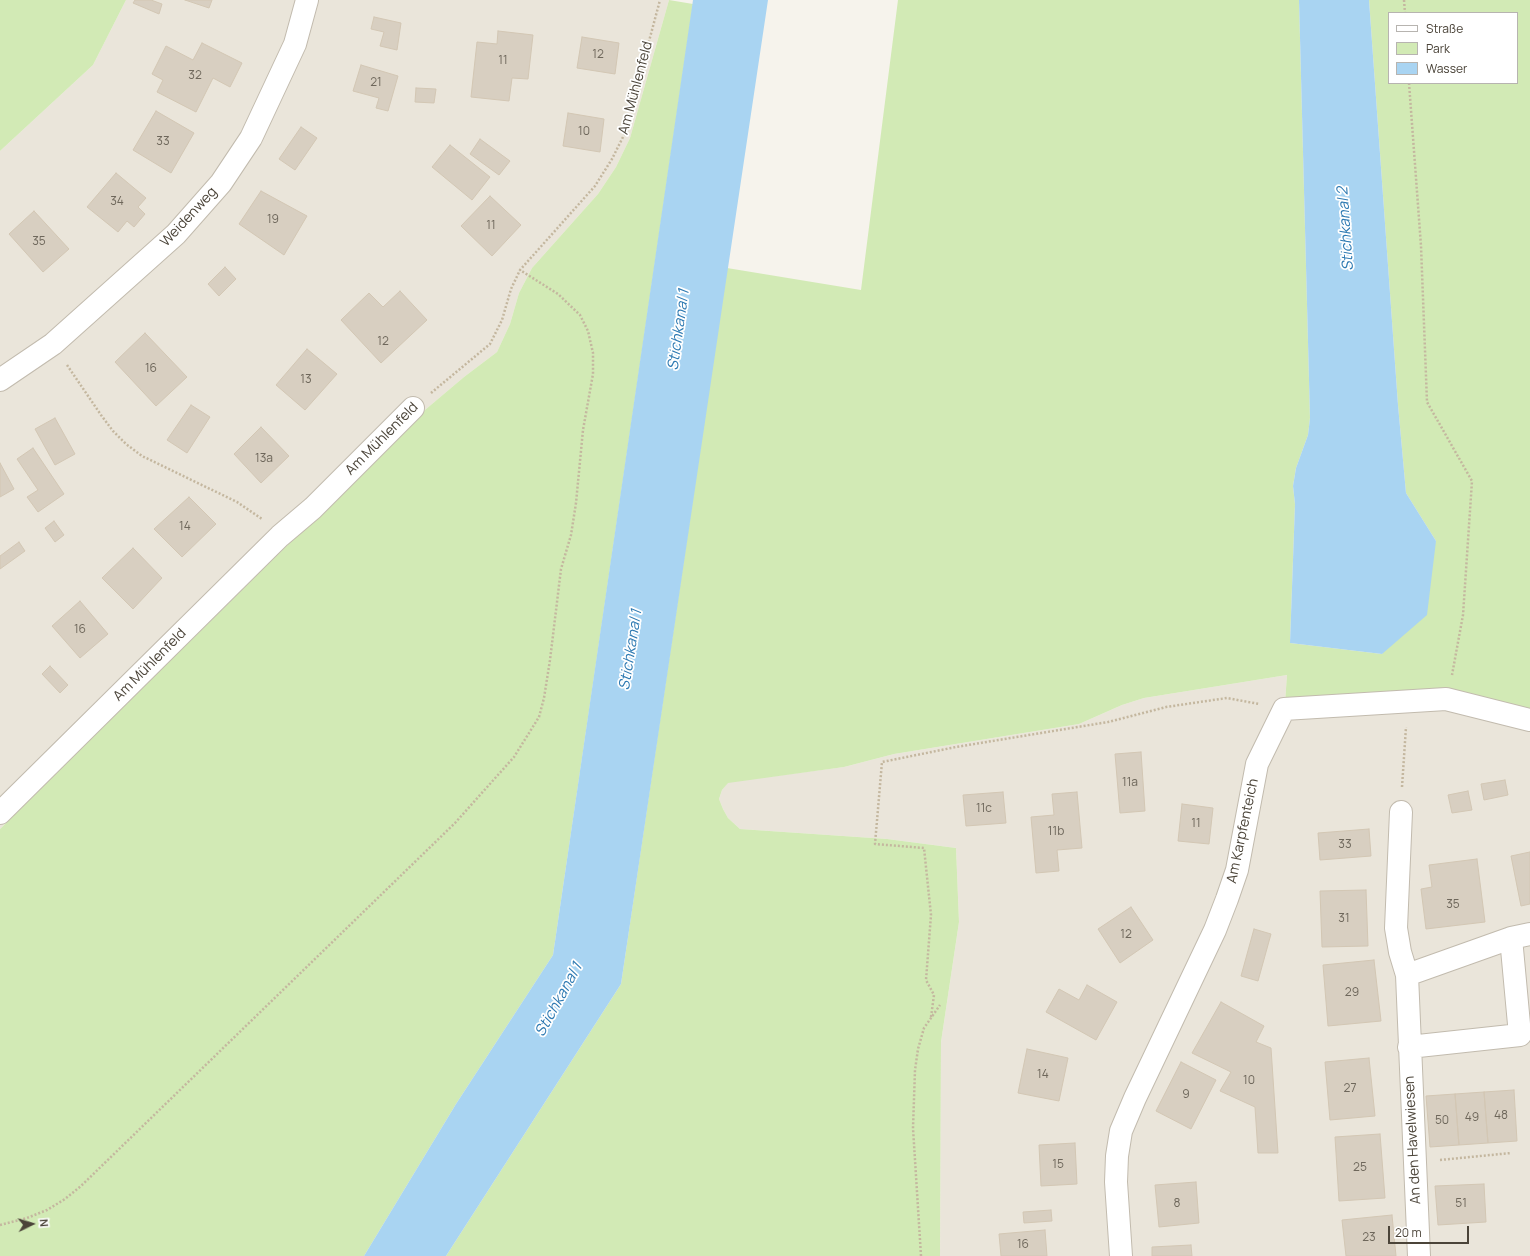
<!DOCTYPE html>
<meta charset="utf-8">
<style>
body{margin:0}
#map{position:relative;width:1530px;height:1256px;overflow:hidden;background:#f6f3ec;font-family:Manrope,sans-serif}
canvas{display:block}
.legend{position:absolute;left:1388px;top:12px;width:130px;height:72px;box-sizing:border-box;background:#fff;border:1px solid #b7b4b0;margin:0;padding:5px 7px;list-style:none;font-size:12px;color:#4b4439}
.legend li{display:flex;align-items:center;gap:8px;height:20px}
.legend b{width:20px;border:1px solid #b7b4b0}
.north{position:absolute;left:12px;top:1204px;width:40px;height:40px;-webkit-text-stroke:3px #fff;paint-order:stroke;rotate:85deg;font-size:11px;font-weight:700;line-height:16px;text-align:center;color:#4b4439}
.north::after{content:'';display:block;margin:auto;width:14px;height:18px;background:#4b4439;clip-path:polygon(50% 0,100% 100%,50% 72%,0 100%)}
.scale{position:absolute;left:1388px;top:1226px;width:81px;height:18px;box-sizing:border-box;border:2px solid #4b4439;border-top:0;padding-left:5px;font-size:12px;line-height:14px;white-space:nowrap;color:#4b4439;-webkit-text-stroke:3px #fff;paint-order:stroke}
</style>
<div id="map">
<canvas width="1530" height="1256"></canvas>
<ul class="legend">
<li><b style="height:5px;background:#fff"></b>Straße</li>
<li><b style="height:11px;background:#d2eab5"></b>Park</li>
<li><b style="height:11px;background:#a9d4f2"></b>Wasser</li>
</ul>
<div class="north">N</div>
<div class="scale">20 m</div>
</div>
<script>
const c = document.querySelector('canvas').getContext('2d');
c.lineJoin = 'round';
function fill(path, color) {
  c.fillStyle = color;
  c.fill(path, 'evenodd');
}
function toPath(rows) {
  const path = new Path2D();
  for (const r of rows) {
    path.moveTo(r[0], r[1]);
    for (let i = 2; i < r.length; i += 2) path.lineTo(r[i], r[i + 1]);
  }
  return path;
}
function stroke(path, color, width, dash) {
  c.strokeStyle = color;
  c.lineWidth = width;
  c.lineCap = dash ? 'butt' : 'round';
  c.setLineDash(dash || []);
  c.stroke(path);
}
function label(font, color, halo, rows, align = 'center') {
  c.font = font + ' Manrope,sans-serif';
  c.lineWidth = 3.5;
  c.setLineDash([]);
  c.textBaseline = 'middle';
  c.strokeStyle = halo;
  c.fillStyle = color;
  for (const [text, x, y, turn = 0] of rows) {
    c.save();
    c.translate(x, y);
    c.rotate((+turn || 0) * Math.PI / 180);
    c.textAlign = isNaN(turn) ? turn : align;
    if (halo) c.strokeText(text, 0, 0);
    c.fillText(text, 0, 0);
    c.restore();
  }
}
const residential = toPath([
 [126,0,669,0,630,138,616,167,598,194,532,268,519,293,510,324,497,352,464,377,419,415,0,829,0,151,93,65],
 [1287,675,1285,702,1530,712,1530,1256,940,1256,941,1042,959,922,956,848,887,839,740,829,728,818,723,809,719,799,722,790,728,782,844,767,894,754,1079,724,1122,705,1144,698]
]);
const green = toPath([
 [0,0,126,0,93,65,0,151],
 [669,0,693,4,553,955,456,1104,364,1256,0,1256,0,829,419,415,464,377,497,352,510,324,519,293,532,268,598,194,616,167,630,138],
 [898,0,1299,0,1310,418,1308,435,1296,468,1293,486,1295,504,1290,643,1382,654,1436,541,1406,493,1398,405,1369,0,1530,0,1530,712,1285,703,1287,675,1144,698,1122,705,1079,724,894,754,844,767,728,783,722,790,719,799,723,809,728,818,740,829,887,839,956,848,959,922,941,1042,940,1256,446,1256,621,984,727,268,861,290],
 [1389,13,1517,13,1517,83,1389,83]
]);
const water = toPath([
 [693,0,768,0,621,984,446,1256,364,1256,456,1104,553,955],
 [1299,0,1369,0,1398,405,1406,493,1436,541,1427,615,1382,654,1290,643,1295,504,1293,486,1296,468,1308,435,1310,418]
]);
const building = toPath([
 [135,0,151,0,162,4,159,14,133,3,135,0],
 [185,0,212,0,209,8,185,0],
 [374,17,401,23,397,50,380,46,384,32,371,29,374,17],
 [498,31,533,35,528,79,512,78,509,101,471,97,477,42,497,44,498,31],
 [582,37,619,43,615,74,577,68,582,37],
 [202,43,242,63,230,87,213,78,196,112,157,92,163,80,152,74,166,46,193,60,202,43],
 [361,65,398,76,388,111,376,108,379,98,353,91,361,65],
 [416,88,436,89,434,103,415,102,416,88],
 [156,111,194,133,171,173,133,150,156,111],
 [568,113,604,119,600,152,563,146,568,113],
 [301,127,317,138,295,170,279,159,301,127],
 [480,139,510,161,499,175,470,154,480,139],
 [450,145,490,177,472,200,432,167,450,145],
 [116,173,146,198,138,207,145,214,134,227,127,221,118,232,87,207,116,173],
 [261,191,307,216,284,255,239,224,261,191],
 [490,196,521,225,492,256,461,226,490,196],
 [34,211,69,249,43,272,9,234,34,211],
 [225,267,236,279,219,296,208,284,225,267],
 [400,291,427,320,381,363,341,320,369,293,383,307,400,291],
 [145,333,187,377,156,406,115,362,145,333],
 [307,349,337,374,305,410,276,385,307,349],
 [191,405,210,417,187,453,167,440,191,405],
 [55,418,75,454,55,465,35,429,55,418],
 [261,427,289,456,261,483,234,454,261,427],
 [33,448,64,494,38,512,27,497,38,490,17,459,33,448],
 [0,463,14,489,0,497,0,463],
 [189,497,216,524,182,557,154,529,189,497],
 [54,521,64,535,55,542,45,528,54,521],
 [19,542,25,551,0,569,0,556,19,542],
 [133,548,162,578,133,609,102,578,133,548],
 [80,601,108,634,80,658,52,626,80,601],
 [50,666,68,685,60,693,42,674,50,666],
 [1141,752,1145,811,1120,813,1115,754,1141,752],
 [1505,780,1508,795,1484,800,1481,784,1505,780],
 [1468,791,1472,810,1452,813,1448,795,1468,791],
 [1003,792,1006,823,966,826,963,795,1003,792],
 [1077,792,1082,848,1057,850,1059,871,1036,873,1031,817,1054,815,1052,794,1077,792],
 [1182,804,1213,808,1209,844,1178,841,1182,804],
 [1369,829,1371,856,1320,860,1318,833,1369,829],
 [1530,852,1530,904,1521,906,1511,856,1530,852],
 [1477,859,1485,922,1426,929,1421,889,1432,887,1429,865,1477,859],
 [1366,890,1368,946,1322,947,1320,891,1366,890],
 [1131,907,1153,940,1120,963,1098,929,1131,907],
 [1254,929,1271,934,1258,981,1241,976,1254,929],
 [1374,960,1381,1021,1328,1026,1323,965,1374,960],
 [1087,985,1117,1002,1096,1040,1046,1012,1059,989,1079,1000,1087,985],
 [1221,1002,1264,1026,1256,1042,1271,1048,1278,1153,1258,1153,1255,1107,1220,1091,1231,1072,1192,1053,1221,1002],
 [1027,1049,1068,1058,1059,1101,1018,1093,1027,1049],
 [1369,1058,1375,1116,1330,1120,1325,1062,1369,1058],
 [1181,1062,1216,1080,1191,1129,1156,1111,1181,1062],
 [1514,1090,1517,1141,1488,1143,1484,1092,1514,1090],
 [1484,1092,1488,1143,1459,1145,1455,1094,1484,1092],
 [1455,1094,1459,1145,1430,1147,1426,1096,1455,1094],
 [1380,1134,1385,1198,1339,1201,1335,1137,1380,1134],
 [1075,1143,1077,1184,1041,1186,1039,1145,1075,1143],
 [1196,1182,1199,1223,1159,1227,1155,1185,1196,1182],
 [1484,1184,1486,1222,1438,1225,1435,1186,1484,1184],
 [1051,1210,1052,1221,1024,1223,1023,1212,1051,1210],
 [1392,1215,1396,1256,1346,1256,1342,1220,1392,1215],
 [1045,1230,1047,1256,1001,1256,999,1234,1045,1230],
 [1191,1245,1192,1256,1152,1256,1152,1247,1191,1245]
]);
const path = toPath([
 [1404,0,1405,13],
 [1409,83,1421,246,1427,402,1472,481,1463,615,1452,675],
 [67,365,101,415,113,431,126,444,142,456,237,502,262,519],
 [431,393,490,344,502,320,511,289,520,270,595,186,612,159,624,135,660,0],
 [1402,787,1406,727],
 [931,1017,934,995,926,980,931,915,924,848,875,844,882,762,956,747,1108,722,1166,707,1227,698,1259,704],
 [1440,1160,1511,1153],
 [0,1225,27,1218,47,1210,65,1199,81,1186,455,823,514,757,539,717,544,698,550,660,561,569,571,535,576,503,583,430,593,374,593,353,588,331,580,315,558,294,520,270],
 [921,1256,913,1128,915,1070,918,1049,924,1028,940,1005]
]);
const minor = toPath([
 [0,380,53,344,176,234,221,183,251,138,295,44,307,0],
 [1401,812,1396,928,1400,952,1407,975],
 [0,813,280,536,313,508,413,408],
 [1409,1047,1520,1035,1511,938],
 [1121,1256,1116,1182,1117,1156,1121,1131,1135,1098,1215,930,1227,899,1237,870,1257,764,1284,709,1446,699,1530,720],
 [1419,1256,1407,975,1511,938,1530,934]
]);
const numberNames = [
 ["12",598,55],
 ["11",503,61],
 ["32",195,76],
 ["21",376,83],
 ["10",584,132],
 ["33",163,142],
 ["34",117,202],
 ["19",273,220],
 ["11",491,226],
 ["35",39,242],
 ["12",383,342],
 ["16",151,369],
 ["13",306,380],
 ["13a",264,459],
 ["14",185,527],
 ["16",80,630],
 ["11a",1130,783],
 ["11c",984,809],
 ["11",1196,824],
 ["11b",1056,832],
 ["33",1345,845],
 ["35",1453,905],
 ["31",1344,919],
 ["12",1126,935],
 ["29",1352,993],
 ["14",1043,1075],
 ["10",1249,1081],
 ["27",1350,1089],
 ["9",1186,1095],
 ["48",1501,1116],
 ["49",1472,1118],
 ["50",1442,1121],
 ["15",1058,1165],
 ["25",1360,1168],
 ["8",1177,1204],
 ["51",1461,1204],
 ["23",1369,1238],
 ["16",1023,1245]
];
const streetNames = [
 ["Am Mühlenfeld",636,88,-75],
 ["Weidenweg",189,217,-47],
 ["Am Mühlenfeld",382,439,-45],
 ["Am Mühlenfeld",150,665,-45],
 ["Am Karpfenteich",1243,831,-78],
 ["An den Havelwiesen",1413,1140,-93]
];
const waterNames = [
 ["Stichkanal 2",1346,229,-94],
 ["Stichkanal 1",679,330,-82],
 ["Stichkanal 1",631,650,-81],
 ["Stichkanal 1",559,1000,-61]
];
fill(residential, '#eae5da');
fill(green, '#d2eab5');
fill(water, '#a9d4f2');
fill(building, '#d8cfc1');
stroke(building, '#d3c7b4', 1);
stroke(minor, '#c2bbae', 24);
stroke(path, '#c4b79f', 2.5, [2, 2]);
stroke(minor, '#fff', 22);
label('12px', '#6e675b', null, numberNames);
label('14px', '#4b4439', '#fff', streetNames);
label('italic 15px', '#2e7ab2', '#fff', waterNames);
</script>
